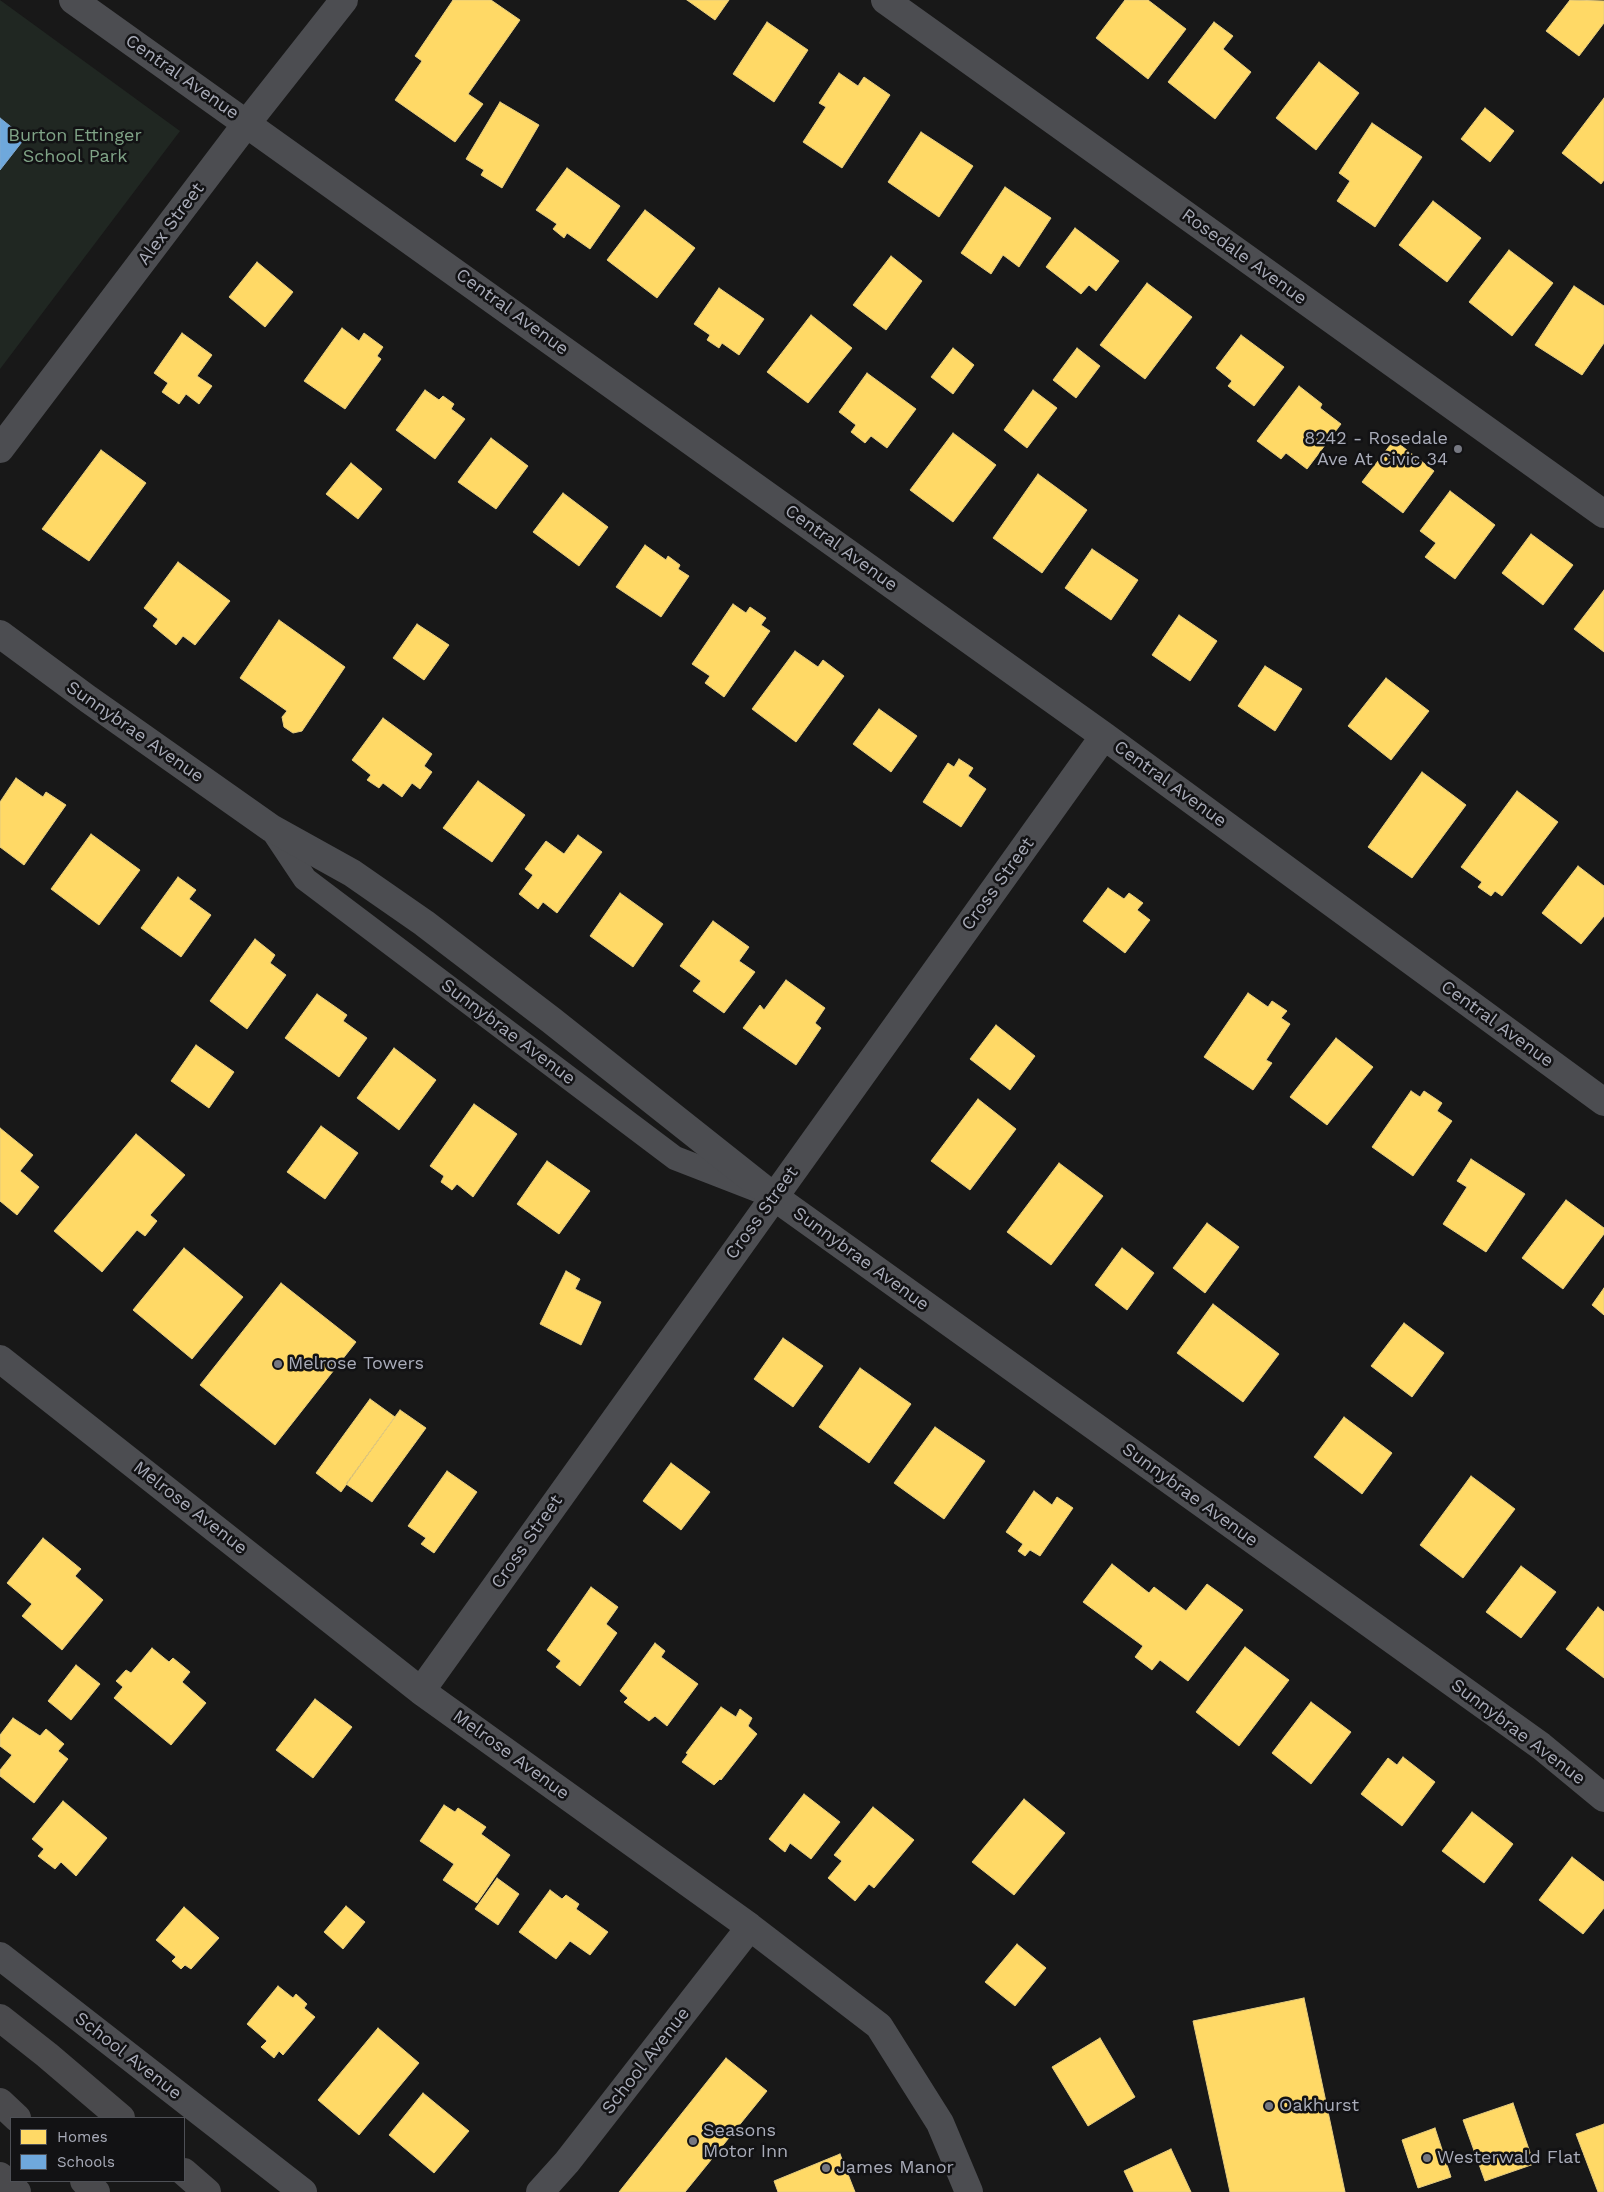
<!DOCTYPE html>
<style>
body{margin:0}
#map{position:relative;width:1604px;height:2192px;overflow:hidden;background:#181818;font-family:"Work Sans",sans-serif}
canvas{display:block}
.legend{position:absolute;left:10px;top:2117px;width:175px;height:65px;box-sizing:border-box;background:#121214;border:1px solid #4e5056;margin:0;padding:6px 9px;list-style:none;font-size:15px;color:#a9acb9}
.legend li{display:flex;align-items:center;gap:10px;height:25px}
.legend b{width:25px;border:1px solid #4e5056}
</style>
<div id="map">
<canvas width="1604" height="2192"></canvas>
<ul class="legend">
<li><b style="height:14px;background:#ffd966"></b>Homes</li>
<li><b style="height:14px;background:#6fa8dc"></b>Schools</li>
</ul>
</div>
<script>
const c = document.querySelector('canvas').getContext('2d');
c.lineJoin = 'round';
function fill(path, color) {
  c.fillStyle = color;
  c.fill(path, 'evenodd');
}
function toPath(rows) {
  const path = new Path2D();
  for (const r of rows) {
    path.moveTo(r[0], r[1]);
    for (let i = 2; i < r.length; i += 2) path.lineTo(r[i], r[i + 1]);
  }
  return path;
}
function stroke(path, color, width, dash) {
  c.strokeStyle = color;
  c.lineWidth = width;
  c.lineCap = dash ? 'butt' : 'round';
  c.setLineDash(dash || []);
  c.stroke(path);
}
function label(font, color, halo, rows, align = 'center') {
  c.font = font + ' "Work Sans",sans-serif';
  c.lineWidth = 5;
  c.setLineDash([]);
  c.textBaseline = 'middle';
  c.strokeStyle = halo;
  c.fillStyle = color;
  for (const [text, x, y, turn = 0] of rows) {
    c.save();
    c.translate(x, y);
    c.rotate((+turn || 0) * Math.PI / 180);
    c.textAlign = isNaN(turn) ? turn : align;
    if (halo) c.strokeText(text, 0, 0);
    c.fillText(text, 0, 0);
    c.restore();
  }
}
const green = toPath([
 [0,0,180,131,0,369]
]);
const homes = toPath([
 [453,0,491,0,520,20,468,94,483,104,455,142,395,100,422,61,415,56,453,0],
 [687,0,729,0,715,20,687,0],
 [1125,0,1148,0,1186,29,1148,79,1096,38,1125,0],
 [1570,0,1604,1,1604,23,1579,56,1546,31,1570,0],
 [767,22,808,50,774,102,733,74,767,22],
 [1214,22,1233,36,1223,49,1251,72,1215,119,1168,82,1214,22],
 [1319,62,1359,93,1316,150,1276,118,1319,62],
 [839,73,858,86,864,77,890,95,842,168,803,142,826,107,819,103,839,73],
 [1604,98,1604,180,1601,184,1562,153,1604,98],
 [500,102,539,125,502,188,481,175,484,170,466,159,500,102],
 [1485,108,1514,131,1490,162,1461,139,1485,108],
 [1372,123,1422,157,1375,227,1337,201,1350,181,1339,173,1372,123],
 [921,132,973,166,939,217,888,182,921,132],
 [567,168,620,206,590,249,567,233,564,238,553,229,557,224,536,210,567,168],
 [1005,187,1051,218,1019,267,1003,255,991,274,961,253,1005,187],
 [1433,201,1481,238,1447,282,1399,245,1433,201],
 [645,210,695,248,657,298,607,260,645,210],
 [1075,228,1119,261,1096,291,1089,285,1081,294,1046,267,1075,228],
 [1509,250,1553,283,1512,336,1469,302,1509,250],
 [891,256,922,281,886,330,853,305,891,256],
 [257,262,293,292,265,327,229,297,257,262],
 [1147,283,1192,317,1145,379,1100,345,1147,283],
 [1574,286,1604,306,1604,343,1582,375,1535,345,1574,286],
 [719,288,764,319,739,355,722,343,719,348,707,340,710,335,694,324,719,288],
 [811,315,852,348,808,403,767,372,811,315],
 [342,328,359,341,364,333,383,347,377,356,381,359,345,409,304,381,342,328],
 [182,333,212,355,197,376,212,386,199,404,186,394,179,404,162,392,168,383,154,373,182,333],
 [1241,335,1284,367,1254,406,1228,386,1232,381,1216,368,1241,335],
 [953,348,974,365,953,394,931,377,953,348],
 [1077,348,1100,366,1076,398,1053,380,1077,348],
 [867,373,916,409,887,448,871,436,865,443,851,432,856,425,839,412,867,373],
 [1299,386,1322,404,1320,408,1341,424,1307,469,1286,453,1281,459,1257,441,1299,386],
 [425,390,439,400,443,396,454,404,451,409,465,419,435,459,396,430,425,390],
 [1033,390,1057,408,1027,448,1004,430,1033,390],
 [953,433,996,465,953,522,910,490,953,433],
 [491,438,528,466,496,509,458,482,491,438],
 [1394,440,1434,471,1403,513,1362,482,1394,440],
 [101,450,146,483,89,561,42,529,101,450],
 [351,463,382,489,358,519,326,494,351,463],
 [1038,474,1087,510,1042,573,993,538,1038,474],
 [1450,491,1495,525,1455,579,1425,557,1436,543,1420,531,1450,491],
 [563,493,608,527,579,566,533,532,563,493],
 [1531,534,1573,565,1543,605,1502,573,1531,534],
 [645,545,666,560,668,556,680,565,678,569,689,576,661,617,616,587,645,545],
 [1092,549,1138,580,1111,620,1065,588,1092,549],
 [178,562,230,601,195,645,183,636,176,645,153,626,158,619,144,608,178,562],
 [1604,590,1604,652,1574,629,1604,590],
 [733,604,746,613,750,607,766,618,761,625,770,631,724,697,705,683,710,676,692,664,733,604],
 [1179,615,1217,641,1190,681,1152,655,1179,615],
 [279,620,345,667,302,731,293,733,284,727,282,717,287,711,240,678,279,620],
 [417,624,449,645,424,680,393,658,417,624],
 [795,651,818,667,823,660,844,676,796,742,752,709,795,651],
 [1265,666,1302,689,1275,731,1238,706,1265,666],
 [1386,678,1429,711,1391,760,1348,726,1386,678],
 [879,709,917,736,891,772,853,744,879,709],
 [383,718,432,754,424,766,432,772,420,789,412,783,402,797,383,783,379,788,367,780,371,775,352,760,383,718],
 [959,759,973,768,968,776,986,789,961,827,923,802,948,763,954,767,959,759],
 [1422,772,1466,805,1412,878,1368,847,1422,772],
 [16,778,43,797,46,792,66,805,24,865,0,847,0,802,16,778],
 [478,781,525,815,492,862,443,828,478,781],
 [1517,791,1558,822,1502,896,1495,891,1491,896,1478,887,1482,882,1461,867,1517,791],
 [91,834,140,870,99,925,51,889,91,834],
 [578,835,602,852,557,913,543,902,538,909,519,894,533,875,525,869,546,841,564,854,578,835],
 [1578,866,1604,886,1604,916,1581,944,1542,913,1578,866],
 [178,877,196,890,189,899,211,915,181,957,141,928,178,877],
 [1108,888,1124,899,1129,893,1143,903,1137,910,1150,920,1125,953,1083,921,1108,888],
 [620,893,663,924,633,967,590,936,620,893],
 [713,921,749,947,739,961,755,972,724,1013,693,991,701,981,680,966,713,921],
 [255,939,275,955,270,963,286,975,247,1029,210,1001,255,939],
 [786,980,825,1008,815,1023,821,1028,796,1065,743,1028,760,1005,764,1010,786,980],
 [1248,993,1268,1007,1272,1001,1287,1011,1281,1018,1290,1024,1266,1060,1272,1063,1253,1090,1204,1057,1248,993],
 [317,994,347,1015,343,1021,367,1038,339,1077,285,1038,317,994],
 [996,1025,1035,1056,1010,1090,970,1059,996,1025],
 [1336,1038,1373,1067,1327,1125,1290,1097,1336,1038],
 [196,1045,234,1072,209,1108,171,1081,196,1045],
 [394,1048,436,1080,399,1130,357,1098,394,1048],
 [1411,1091,1420,1097,1424,1091,1442,1103,1437,1111,1452,1121,1413,1176,1372,1147,1411,1091],
 [978,1099,1016,1129,970,1190,931,1161,978,1099],
 [474,1104,517,1134,473,1197,457,1184,452,1190,441,1182,444,1176,430,1166,474,1104],
 [321,1126,358,1153,325,1199,287,1172,321,1126],
 [0,1128,33,1155,20,1171,39,1187,17,1215,0,1201,0,1128],
 [136,1134,185,1175,150,1215,157,1221,145,1236,137,1230,102,1272,54,1231,136,1134],
 [1471,1159,1525,1194,1486,1252,1443,1224,1467,1187,1457,1181,1471,1159],
 [547,1161,590,1191,559,1234,517,1204,547,1161],
 [1059,1163,1103,1196,1051,1265,1007,1232,1059,1163],
 [1566,1200,1604,1228,1604,1234,1563,1289,1522,1258,1566,1200],
 [1207,1223,1239,1247,1205,1293,1173,1268,1207,1223],
 [184,1248,243,1297,192,1359,133,1310,184,1248],
 [1122,1248,1154,1273,1127,1310,1095,1285,1122,1248],
 [566,1271,580,1279,575,1289,601,1302,581,1345,540,1324,566,1271],
 [281,1283,356,1342,275,1445,200,1385,281,1283],
 [1604,1288,1604,1315,1592,1305,1604,1288],
 [1213,1304,1279,1354,1243,1402,1177,1353,1213,1304],
 [1404,1323,1444,1353,1412,1397,1371,1366,1404,1323],
 [783,1338,823,1366,793,1407,754,1379,783,1338],
 [860,1368,911,1404,869,1463,819,1427,860,1368],
 [370,1399,395,1417,341,1492,316,1473,370,1399],
 [400,1410,426,1428,372,1502,346,1484,400,1410],
 [1344,1417,1392,1453,1362,1494,1314,1457,1344,1417],
 [935,1427,985,1461,944,1519,894,1483,935,1427],
 [671,1463,710,1492,681,1530,643,1501,671,1463],
 [447,1471,477,1492,434,1553,421,1544,426,1538,408,1526,447,1471],
 [1471,1476,1515,1509,1463,1578,1420,1545,1471,1476],
 [1034,1491,1052,1505,1057,1497,1073,1508,1040,1556,1030,1550,1025,1556,1018,1551,1023,1544,1006,1532,1034,1491],
 [43,1538,81,1569,75,1576,103,1600,62,1650,22,1616,32,1604,7,1583,43,1538],
 [1112,1564,1149,1593,1154,1587,1186,1611,1207,1584,1243,1610,1188,1681,1160,1660,1152,1670,1135,1657,1143,1646,1083,1602,1112,1564],
 [1521,1566,1556,1592,1521,1638,1486,1612,1521,1566],
 [591,1587,618,1607,606,1624,617,1633,580,1686,556,1667,561,1661,547,1650,591,1587],
 [1598,1607,1604,1612,1604,1678,1566,1649,1598,1607],
 [655,1643,665,1651,661,1657,698,1684,667,1726,655,1716,649,1721,624,1702,628,1698,620,1691,655,1643],
 [1245,1647,1289,1680,1239,1746,1196,1712,1245,1647],
 [152,1648,169,1662,173,1658,190,1672,182,1682,206,1703,171,1745,114,1698,123,1687,116,1681,126,1670,131,1673,152,1648],
 [76,1665,100,1684,71,1720,48,1701,76,1665],
 [315,1699,352,1727,313,1778,276,1750,315,1699],
 [1311,1702,1351,1732,1311,1784,1272,1753,1311,1702],
 [721,1707,736,1717,740,1709,752,1718,748,1726,757,1734,721,1780,720,1779,714,1785,682,1762,688,1754,686,1753,721,1707],
 [13,1718,40,1736,46,1729,64,1744,58,1751,68,1759,34,1803,0,1776,0,1770,12,1755,0,1746,0,1735,13,1718],
 [1403,1757,1435,1782,1402,1826,1361,1794,1388,1758,1397,1765,1403,1757],
 [804,1794,840,1822,811,1859,790,1843,785,1852,769,1839,804,1794],
 [1024,1799,1065,1833,1014,1895,972,1862,1024,1799],
 [63,1801,107,1838,76,1876,61,1862,55,1869,38,1856,44,1849,32,1839,63,1801],
 [444,1805,455,1812,458,1808,486,1827,481,1834,510,1855,477,1903,443,1880,454,1864,420,1841,444,1805],
 [873,1807,914,1840,874,1888,869,1884,855,1901,828,1878,842,1861,834,1855,873,1807],
 [1472,1812,1513,1844,1484,1883,1442,1851,1472,1812],
 [1572,1857,1604,1882,1604,1908,1583,1934,1539,1900,1572,1857],
 [497,1878,519,1894,498,1925,475,1909,497,1878],
 [550,1890,562,1899,566,1895,579,1904,576,1909,608,1932,590,1955,570,1941,556,1959,519,1932,550,1890],
 [346,1906,365,1922,343,1949,324,1932,346,1906],
 [184,1907,219,1938,191,1969,185,1965,181,1969,172,1961,176,1957,156,1940,184,1907],
 [1017,1944,1046,1968,1015,2006,985,1982,1017,1944],
 [278,1986,293,1998,296,1994,307,2004,304,2008,315,2017,283,2055,279,2051,274,2058,261,2047,267,2041,247,2024,278,1986],
 [1304,1998,1345,2192,1230,2192,1193,2021,1304,1998],
 [378,2028,419,2063,359,2135,318,2100,378,2028],
 [1100,2038,1135,2097,1088,2126,1052,2067,1100,2038],
 [726,2058,767,2091,685,2192,619,2192,726,2058],
 [423,2093,469,2131,434,2173,389,2135,423,2093],
 [1513,2103,1534,2164,1485,2181,1463,2120,1513,2103],
 [1604,2124,1604,2192,1598,2192,1576,2134,1604,2124],
 [1435,2128,1451,2177,1418,2188,1402,2140,1435,2128],
 [1171,2149,1191,2192,1134,2192,1124,2171,1171,2149],
 [840,2154,855,2192,778,2192,774,2181,840,2154]
]);
const schools = toPath([
 [0,118,25,138,0,170,0,118]
]);
const lane = toPath([
 [271,828,305,879,675,1158,760,1191]
]);
const street = toPath([
 [73,0,1104,736,1604,1102],
 [885,0,1604,514],
 [0,449,247,123,344,0],
 [0,634,88,699,271,828,352,873,424,923,551,1020,773,1196,1541,1746,1604,1798],
 [0,1359,421,1691,750,1927,879,2026,940,2123,969,2192],
 [421,1691,1104,736],
 [0,1956,303,2192],
 [540,2192,567,2162,750,1927]
]);
const highway = toPath([
 [0,2018,47,2055,121,2118],
 [0,2102,17,2118],
 [184,2172,207,2192],
 [0,2176,17,2192],
 [84,2181,96,2192]
]);
const markers = [
 [1458,449,5,"#767881"],
 [278,1364,5,"#767881"],
 [1269,2106,5,"#767881"],
 [693,2141,5,"#767881"],
 [1427,2158,5,"#767881"],
 [826,2168,5,"#767881"]
];
const streetNames = [
 ["Central Avenue",182,77,35],
 ["Alex Street",171,224,-53],
 ["Rosedale Avenue",1244,257,36],
 ["Central Avenue",512,312,36],
 ["Central Avenue",841,548,36],
 ["Sunnybrae Avenue",135,732,35],
 ["Central Avenue",1170,784,36],
 ["Cross Street",998,884,-54],
 ["Central Avenue",1497,1024,36],
 ["Sunnybrae Avenue",508,1032,37],
 ["Cross Street",762,1213,-54],
 ["Sunnybrae Avenue",861,1259,36],
 ["Sunnybrae Avenue",1190,1495,36],
 ["Melrose Avenue",190,1508,38],
 ["Cross Street",527,1542,-55],
 ["Sunnybrae Avenue",1518,1732,37],
 ["Melrose Avenue",511,1755,36],
 ["School Avenue",128,2056,38],
 ["School Avenue",646,2061,-52]
];
const parkNames = [
 ["Burton Ettinger",75,136],
 ["School Park",75,157]
];
const poiNames = [
 ["8242 - Rosedale",1448,439,"right"],
 ["Ave At Civic 34",1448,460,"right"],
 ["Melrose Towers",288,1364],
 ["Oakhurst",1279,2106],
 ["Seasons",703,2131],
 ["Motor Inn",703,2152],
 ["Westerwald Flat",1437,2158],
 ["James Manor",836,2168]
];
fill(green, '#202722');
fill(homes, '#ffd966');
stroke(homes, '#e5cc7f', 1);
fill(schools, '#6fa8dc');
stroke(schools, '#80a9d2', 1);
stroke(lane, '#4c4d51', 24);
stroke(street, '#4c4d51', 28);
stroke(highway, '#4a4a4d', 28);
for (const [x, y, r, color] of markers) {
  const dot = new Path2D();
  dot.arc(x, y, r, 0, 2 * Math.PI);
  c.fillStyle = color;
  c.fill(dot);
  stroke(dot, '#121214', 2);
}
label('18px', '#a9acb9', '#121214', streetNames);
label('18px', '#80a487', '#121214', parkNames);
label('18px', '#a9acb9', '#121214', poiNames, 'left');
</script>
